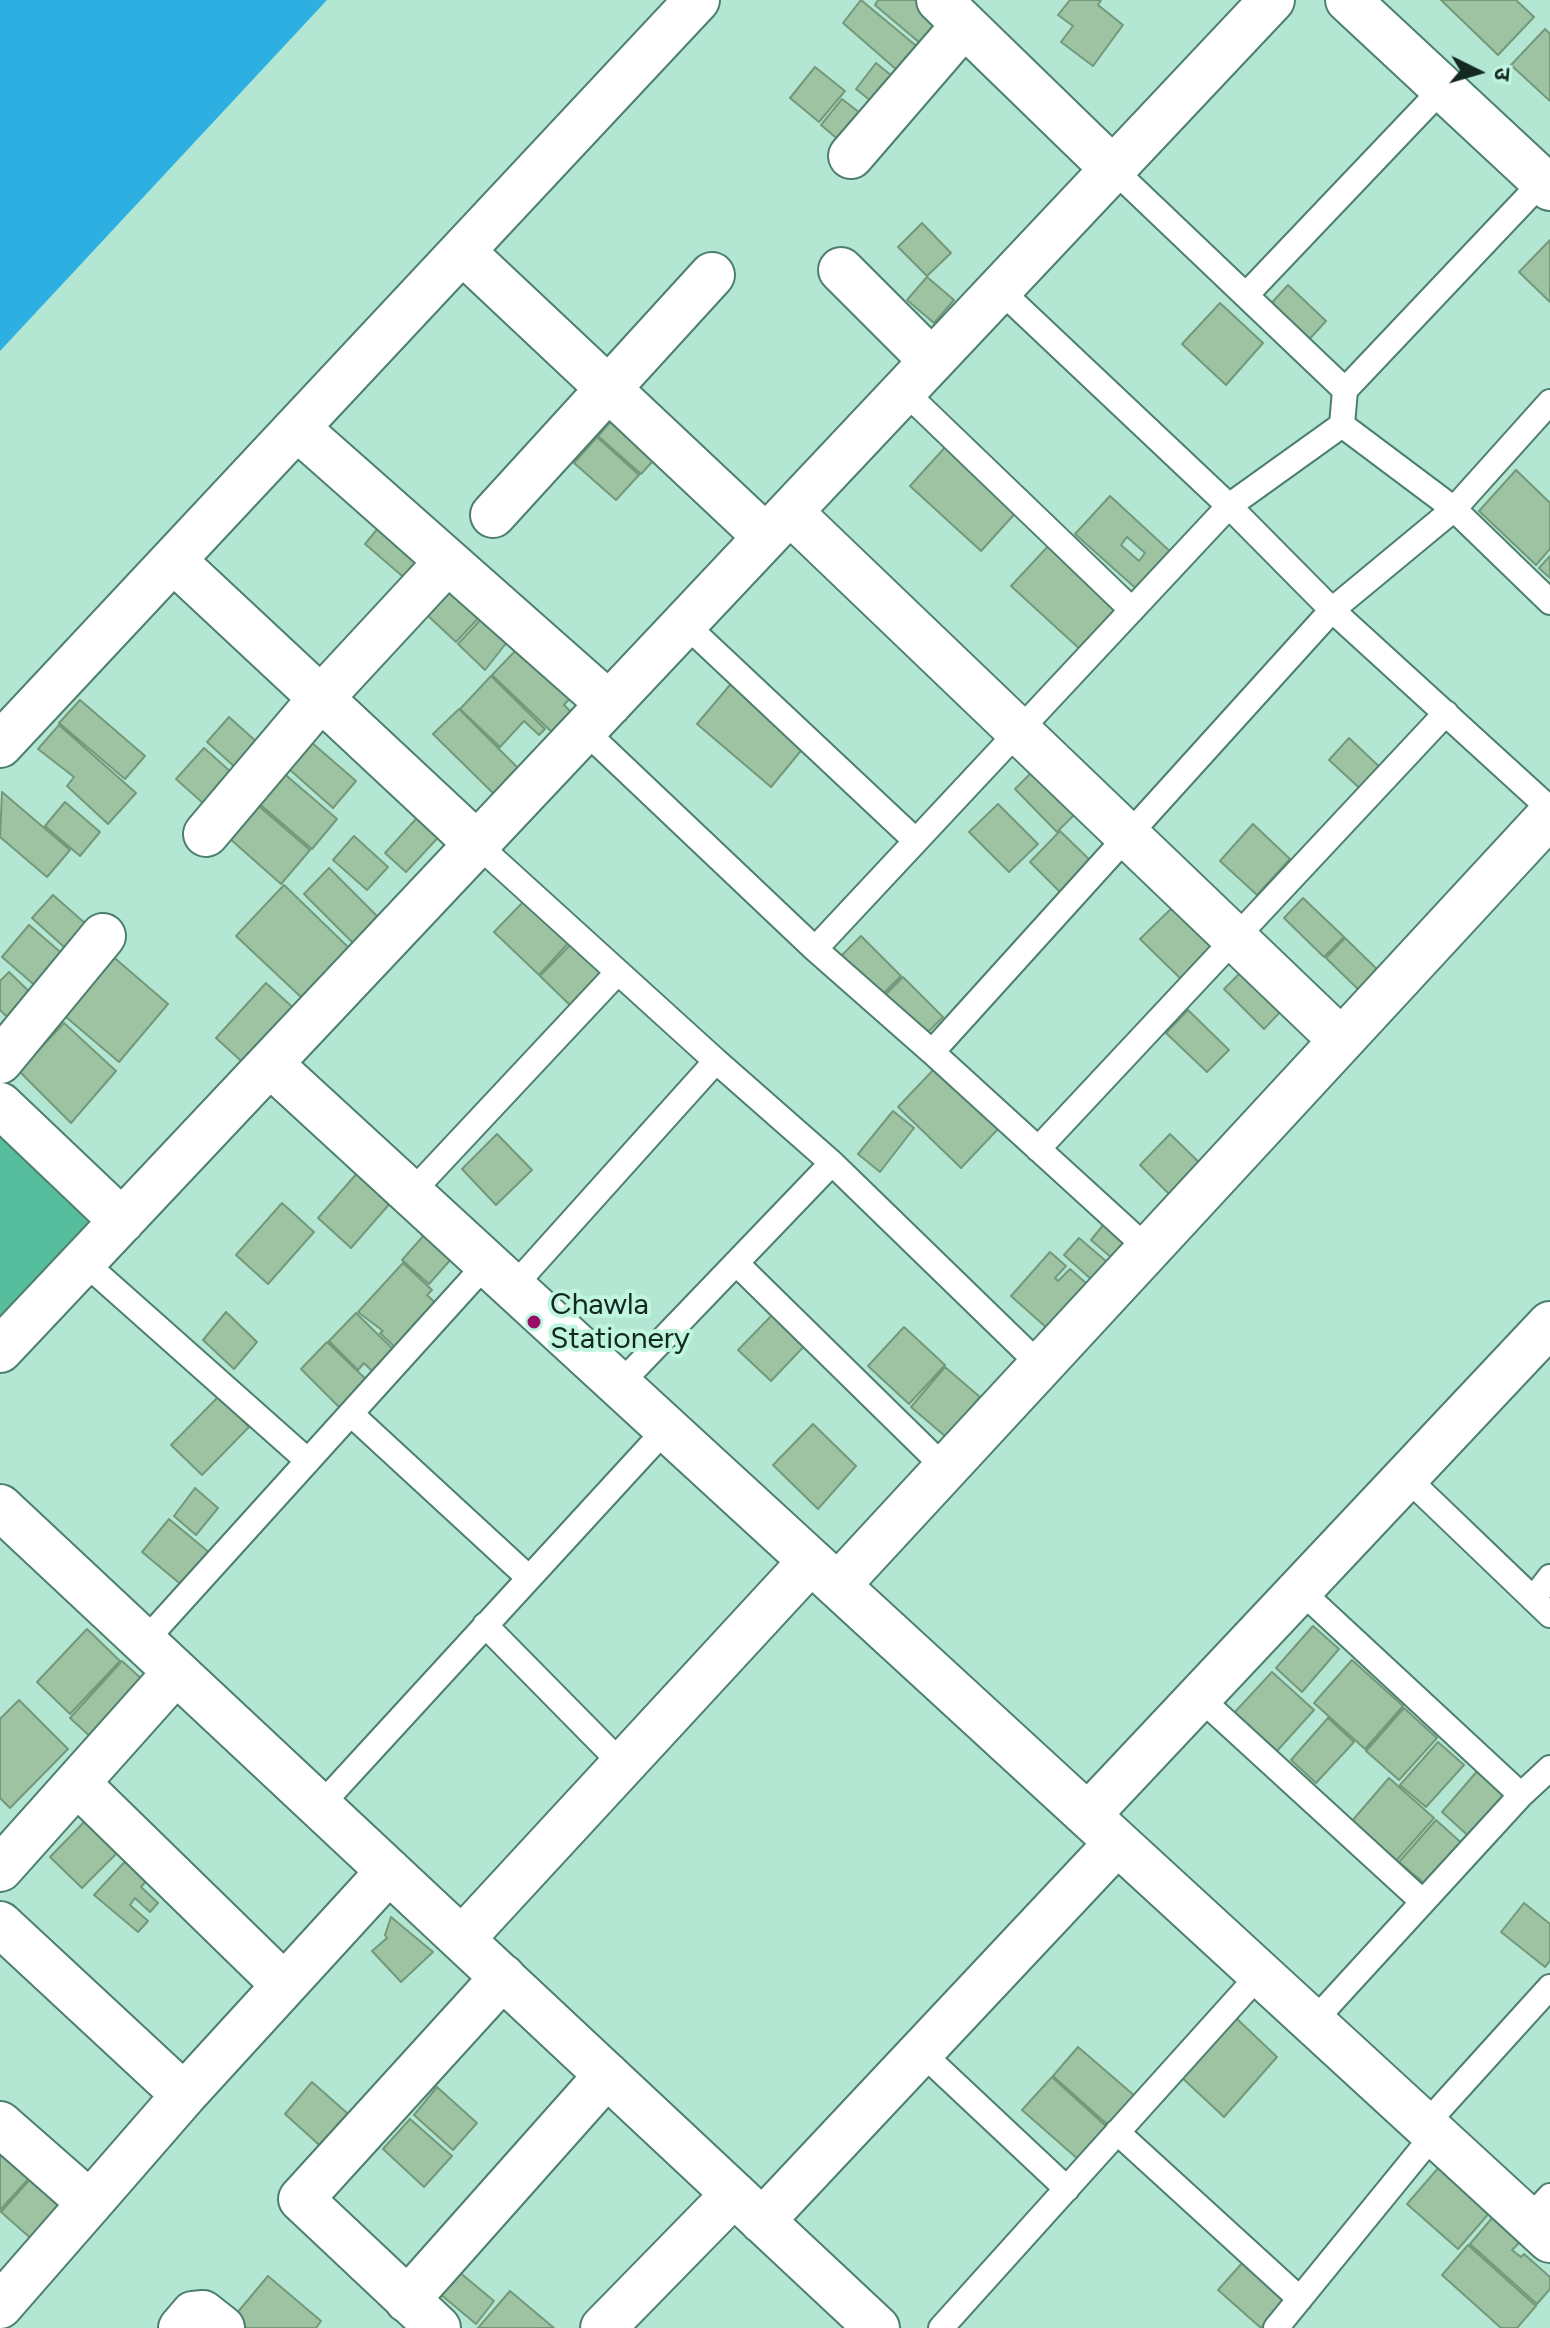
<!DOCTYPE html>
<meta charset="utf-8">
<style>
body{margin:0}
#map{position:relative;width:1550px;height:2328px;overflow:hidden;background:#b3e7d3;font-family:Figtree,"Noto Sans Devanagari",sans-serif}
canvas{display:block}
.north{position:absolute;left:1438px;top:32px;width:80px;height:80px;-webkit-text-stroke:6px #c0f5e0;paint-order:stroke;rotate:95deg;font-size:22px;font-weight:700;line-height:32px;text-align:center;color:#132821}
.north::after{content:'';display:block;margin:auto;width:28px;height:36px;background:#132821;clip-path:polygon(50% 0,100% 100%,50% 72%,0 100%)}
</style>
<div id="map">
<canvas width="1550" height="2328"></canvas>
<div class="north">उ</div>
</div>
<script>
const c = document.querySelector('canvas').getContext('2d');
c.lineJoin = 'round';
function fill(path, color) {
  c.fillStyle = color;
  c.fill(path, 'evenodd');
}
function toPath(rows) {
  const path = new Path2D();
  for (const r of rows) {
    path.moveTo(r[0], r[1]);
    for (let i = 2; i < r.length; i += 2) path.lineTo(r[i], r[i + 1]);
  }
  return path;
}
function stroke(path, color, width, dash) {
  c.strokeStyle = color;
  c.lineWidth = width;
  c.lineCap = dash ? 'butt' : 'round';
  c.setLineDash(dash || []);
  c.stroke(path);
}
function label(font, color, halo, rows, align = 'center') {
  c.font = font + ' Figtree,sans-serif';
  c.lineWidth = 8;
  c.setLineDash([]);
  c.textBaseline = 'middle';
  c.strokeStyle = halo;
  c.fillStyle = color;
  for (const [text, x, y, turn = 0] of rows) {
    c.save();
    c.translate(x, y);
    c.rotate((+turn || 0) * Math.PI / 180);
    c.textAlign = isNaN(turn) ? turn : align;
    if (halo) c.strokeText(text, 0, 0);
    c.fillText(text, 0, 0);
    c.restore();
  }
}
const green = toPath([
 [0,1133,94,1220,0,1322]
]);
const water = toPath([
 [0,0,327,0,0,351]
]);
const building = toPath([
 [861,0,926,54,905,77,843,23,861,0],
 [878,0,919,0,947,25,927,49,875,5,878,0],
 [1070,0,1101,0,1098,5,1123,25,1093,66,1061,42,1073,26,1058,15,1070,0],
 [1441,0,1516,0,1534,17,1498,55,1441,0],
 [1545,29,1550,34,1550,101,1511,65,1545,29],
 [876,63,903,85,882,110,856,89,876,63],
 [815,67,845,91,819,122,790,98,815,67],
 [842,99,869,120,847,147,821,125,842,99],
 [922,223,951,253,927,276,898,247,922,223],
 [1550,240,1550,302,1519,272,1550,240],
 [927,277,954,300,934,323,907,300,927,277],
 [1288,285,1326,321,1305,344,1267,308,1288,285],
 [1220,303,1263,343,1226,385,1182,344,1220,303],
 [620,411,663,450,641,474,598,436,620,411],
 [597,437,639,475,616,500,574,463,597,437],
 [948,444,1020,508,981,551,910,486,948,444],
 [1516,470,1550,503,1550,549,1536,565,1479,511,1516,470],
 [1110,496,1174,555,1140,592,1075,534,1110,496],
 [1127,537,1145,553,1139,561,1121,545,1127,537],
 [383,522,434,564,415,587,365,544,383,522],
 [1052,542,1124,608,1083,652,1011,586,1052,542],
 [1550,556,1550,578,1539,568,1550,556],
 [456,583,485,611,456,642,426,614,456,583],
 [487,613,511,637,485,670,458,644,487,613],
 [520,646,570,698,564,705,575,716,556,736,492,675,520,646],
 [491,676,545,729,539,735,524,721,500,747,460,709,491,676],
 [735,679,809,741,771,787,697,724,735,679],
 [80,700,145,756,125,779,59,723,80,700],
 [459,709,522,772,499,799,433,734,459,709],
 [229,717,268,752,246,777,207,742,229,717],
 [59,725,136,793,108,824,67,786,74,777,38,749,59,725],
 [303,735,356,781,333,808,280,761,303,735],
 [1349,738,1386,773,1367,795,1329,760,1349,738],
 [204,748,241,781,213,812,176,779,204,748],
 [274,765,337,819,312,849,249,795,274,765],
 [1035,769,1078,811,1057,832,1015,789,1035,769],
 [2,792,70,850,47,877,0,837,2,792],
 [247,796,310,850,281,884,220,830,247,796],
 [65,802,100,832,80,856,45,826,65,802],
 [998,804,1038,844,1009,872,969,832,998,804],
 [426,808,447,828,406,872,385,853,426,808],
 [1253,824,1290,859,1257,895,1220,861,1253,824],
 [1060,831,1095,865,1065,897,1030,862,1060,831],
 [354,836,388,867,367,890,333,860,354,836],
 [329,868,379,918,354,944,304,894,329,868],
 [284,885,349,948,302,998,236,936,284,885],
 [53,895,95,932,74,956,32,918,53,895],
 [527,898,571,940,539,975,494,932,527,898],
 [1303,898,1344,937,1324,957,1284,918,1303,898],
 [1176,904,1216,944,1181,979,1140,939,1176,904],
 [29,925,73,963,46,995,2,957,29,925],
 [861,936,901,976,879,998,839,958,861,936],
 [1345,938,1385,977,1366,997,1326,958,1345,938],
 [573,942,610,977,577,1012,540,976,573,942],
 [103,948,168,1004,119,1062,53,1006,103,948],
 [1247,966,1286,1006,1264,1029,1224,989,1247,966],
 [9,972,42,1004,19,1028,0,1010,0,981,9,972],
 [903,977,943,1017,920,1040,880,1000,903,977],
 [266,983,300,1014,250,1069,216,1038,266,983],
 [1188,1010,1229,1050,1207,1072,1166,1033,1188,1010],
 [64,1023,116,1071,71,1123,19,1071,64,1023],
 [935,1068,999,1128,961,1168,898,1107,935,1068],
 [893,1111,914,1128,880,1172,858,1154,893,1111],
 [497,1134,532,1170,496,1205,462,1169,497,1134],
 [1170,1134,1211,1174,1180,1205,1140,1165,1170,1134],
 [365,1164,399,1193,351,1248,318,1218,365,1164],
 [282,1203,314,1232,268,1284,236,1255,282,1203],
 [1104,1224,1126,1243,1113,1259,1091,1240,1104,1224],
 [433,1225,460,1249,429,1284,402,1260,433,1225],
 [1079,1238,1107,1262,1092,1280,1064,1255,1079,1238],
 [1050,1252,1066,1266,1055,1278,1058,1281,1070,1269,1087,1284,1048,1329,1011,1296,1050,1252],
 [403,1263,432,1290,427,1295,443,1310,402,1354,380,1333,383,1331,358,1312,403,1263],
 [778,1309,810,1340,771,1381,738,1350,778,1309],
 [226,1312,257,1342,234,1369,203,1340,226,1312],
 [356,1313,401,1357,380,1379,364,1363,358,1370,329,1341,356,1313],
 [904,1327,945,1365,909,1404,868,1366,904,1327],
 [327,1342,373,1386,346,1414,301,1369,327,1342],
 [945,1367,980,1397,946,1437,911,1407,945,1367],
 [219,1396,249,1427,202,1475,171,1445,219,1396],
 [813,1424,856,1466,818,1509,773,1465,813,1424],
 [195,1488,218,1508,196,1535,174,1516,195,1488],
 [169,1519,211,1554,184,1587,142,1552,169,1519],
 [1313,1626,1339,1649,1302,1692,1276,1668,1313,1626],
 [87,1629,120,1661,70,1714,37,1682,87,1629],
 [1352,1660,1403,1706,1365,1749,1314,1703,1352,1660],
 [122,1661,145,1682,93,1739,70,1718,122,1661],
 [1272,1672,1314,1710,1277,1751,1234,1713,1272,1672],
 [19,1700,68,1749,10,1808,0,1798,0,1719,19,1700],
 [1404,1708,1437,1738,1399,1780,1366,1751,1404,1708],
 [1328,1718,1354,1742,1316,1783,1291,1760,1328,1718],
 [1438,1742,1464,1765,1426,1807,1400,1785,1438,1742],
 [1479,1769,1511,1798,1474,1841,1442,1812,1479,1769],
 [1389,1778,1434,1818,1396,1861,1352,1821,1389,1778],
 [87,1819,120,1850,82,1888,50,1857,87,1819],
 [1436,1820,1467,1848,1431,1889,1399,1862,1436,1820],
 [133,1853,154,1872,141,1887,158,1903,150,1912,135,1898,130,1905,148,1921,138,1932,94,1895,133,1853],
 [1524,1903,1550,1924,1550,1961,1545,1967,1501,1932,1524,1903],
 [391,1917,433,1952,401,1982,372,1951,387,1938,385,1935,391,1917],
 [1234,2016,1277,2057,1224,2117,1178,2074,1234,2016],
 [1078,2047,1143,2103,1117,2133,1053,2076,1078,2047],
 [1052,2077,1107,2127,1079,2160,1022,2110,1052,2077],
 [312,2082,355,2120,327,2152,285,2114,312,2082],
 [437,2087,477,2123,453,2150,414,2115,437,2087],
 [410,2119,452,2156,424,2187,383,2149,410,2119],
 [0,2146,32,2175,0,2210,0,2146],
 [1440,2166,1491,2211,1458,2249,1407,2204,1440,2166],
 [32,2177,75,2214,44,2250,1,2212,32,2177],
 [1492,2218,1520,2242,1512,2250,1521,2257,1524,2254,1550,2277,1550,2289,1537,2304,1470,2244,1492,2218],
 [1468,2245,1536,2306,1517,2328,1501,2328,1442,2275,1468,2245],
 [446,2261,494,2301,476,2324,427,2283,446,2261],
 [1244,2261,1287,2298,1261,2328,1218,2290,1244,2261],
 [268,2276,321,2321,316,2328,242,2328,232,2319,268,2276],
 [510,2291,554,2328,478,2328,510,2291]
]);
const service = toPath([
 [1113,169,1345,390,1543,181],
 [1246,295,1443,88],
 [904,391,1132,610],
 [1550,402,1454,509,1550,602],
 [1342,425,1454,509,1332,610,1229,506,1342,425,1345,390],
 [685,624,916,841],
 [584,730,815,949,1229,506,999,289],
 [477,844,716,1061,513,1287],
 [815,949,932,1052],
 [716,1061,832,1163],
 [1038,1149,1446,713],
 [411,1193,618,972],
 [1148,1249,932,1052,1332,610,1550,809],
 [84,1262,308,1461],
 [736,1263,946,1469],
 [619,1385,832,1163,1041,1366],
 [351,1414,529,1578],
 [1406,1477,1550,1615],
 [1300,1590,1521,1795],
 [1533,1599,1550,1577],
 [485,1625,622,1764],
 [144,1642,487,1263],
 [1199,1697,1423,1902],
 [320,1806,667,1428],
 [1313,2022,1521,1795,1550,1768],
 [921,2052,1067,2189],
 [1425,2125,1550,1987],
 [1117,2132,1300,2299],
 [1528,2220,1550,2196],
 [941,2328,1260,1974],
 [1276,2328,1435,2133]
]);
const minor = toPath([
 [939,0,1113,169],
 [851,156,964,25],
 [463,252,766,537],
 [841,270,932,361],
 [297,428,609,704],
 [790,512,1341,1040],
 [493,515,712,275],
 [173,560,477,844],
 [0,745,697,0],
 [206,834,321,698,447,562],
 [0,1061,103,936],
 [270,1064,1550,2240],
 [0,1105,122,1221],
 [0,1350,1272,0],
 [0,1507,877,2328],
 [838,1585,1550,815],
 [77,1783,284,1985],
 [1088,1815,1550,1324],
 [0,1869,176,1672],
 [0,1924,184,2095,389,1871],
 [462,1939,811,1561],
 [0,2124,90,2203,0,2306],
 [90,2203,184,2095],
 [762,2221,1117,1843],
 [407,2300,607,2075],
 [181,2328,193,2314,203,2313,222,2328],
 [438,2328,301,2199,503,1977],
 [603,2328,734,2194]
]);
const tertiary = toPath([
 [1348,0,1550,188]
]);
const markers = [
 [534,1322,8,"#970f65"]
];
const poiNames = [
 ["Chawla",550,1305],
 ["Stationery",550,1339]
];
fill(green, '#56be9c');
fill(water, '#2dafe1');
fill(building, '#9dc3a3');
stroke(building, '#74987a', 2);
stroke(service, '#4d7f6d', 28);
stroke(minor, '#4d7f6d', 48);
stroke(tertiary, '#4d7f6d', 48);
stroke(service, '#fff', 24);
stroke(minor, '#fff', 44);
stroke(tertiary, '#fff', 44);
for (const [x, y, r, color] of markers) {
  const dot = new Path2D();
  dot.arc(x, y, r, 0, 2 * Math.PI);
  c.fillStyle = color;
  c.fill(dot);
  stroke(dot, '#c0f5e0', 3);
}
label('30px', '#132821', '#c0f5e0', poiNames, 'left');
</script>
